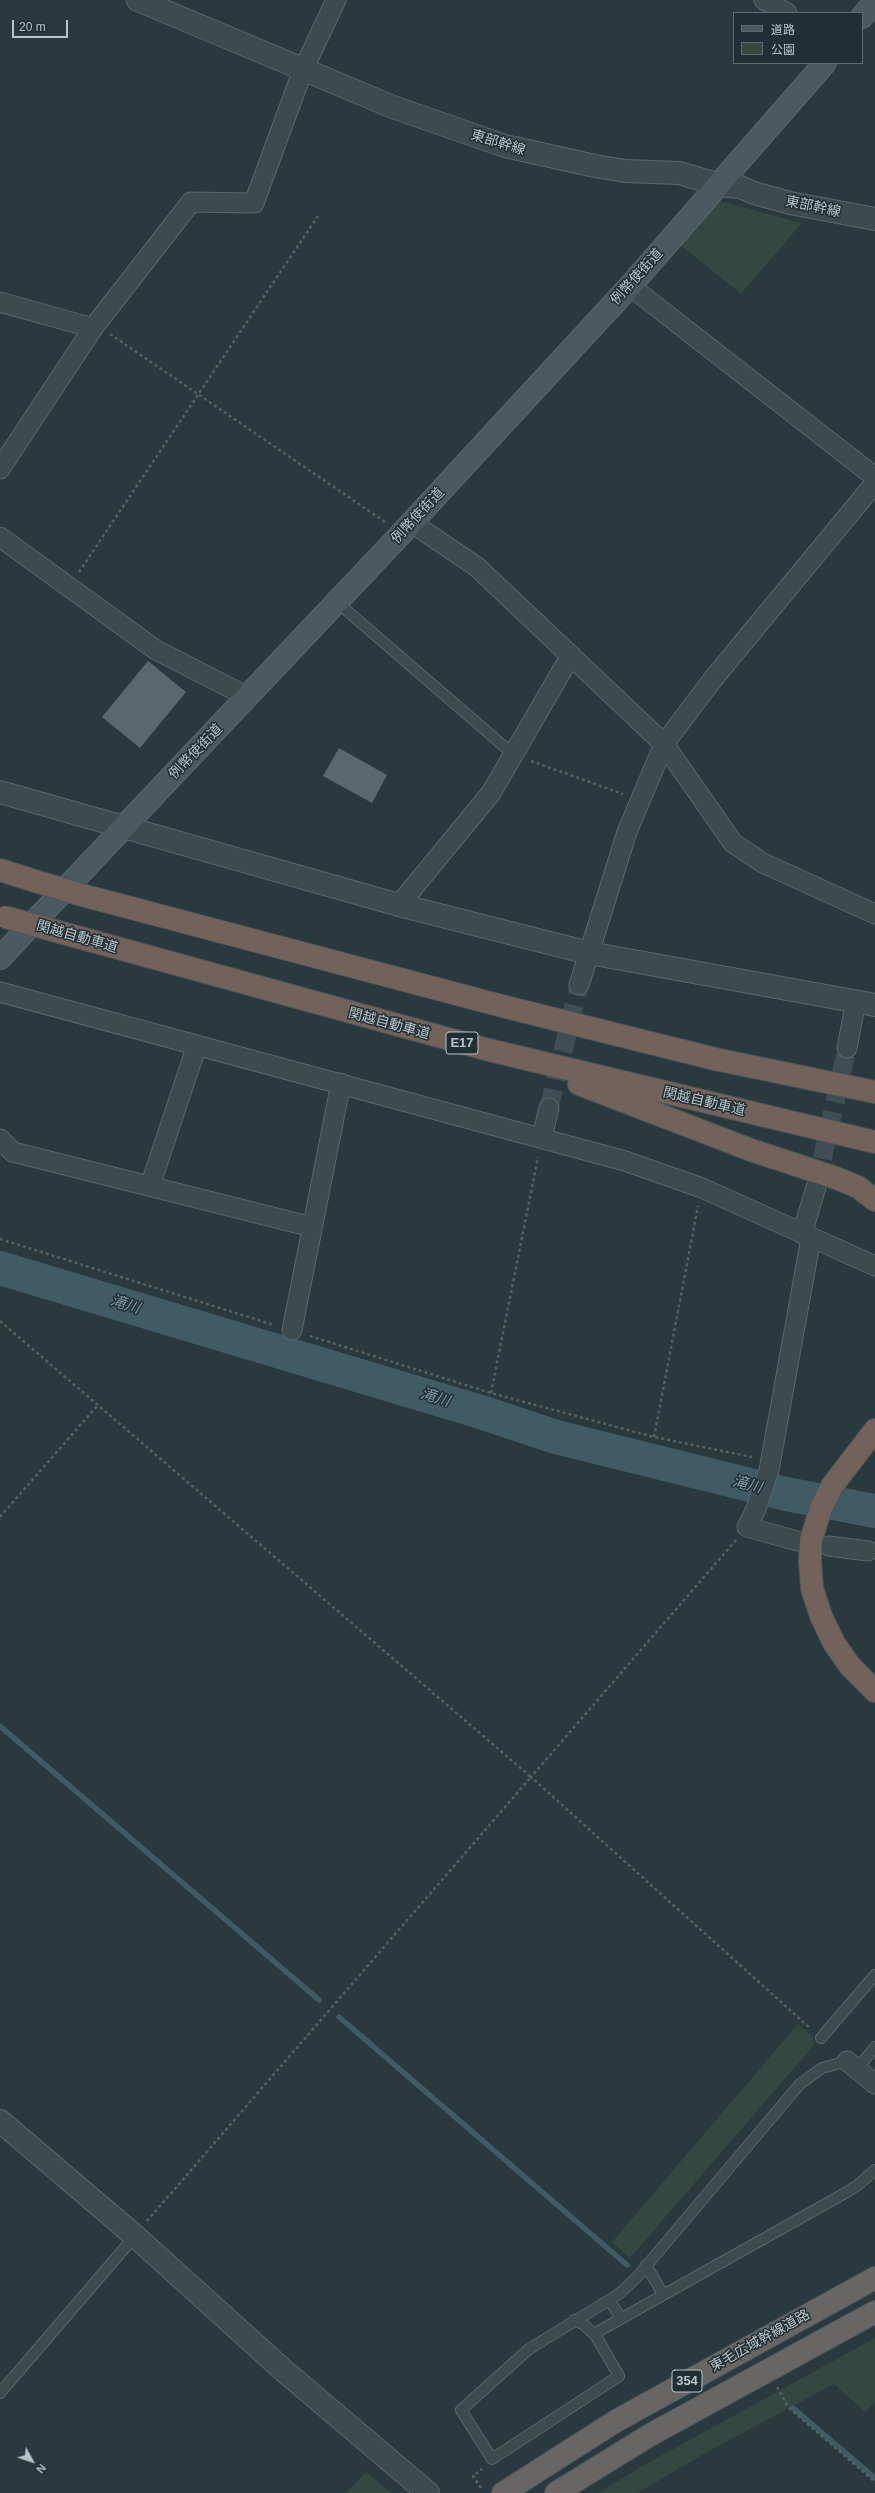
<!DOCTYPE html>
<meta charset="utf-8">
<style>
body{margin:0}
#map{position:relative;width:875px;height:2493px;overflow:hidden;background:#29393e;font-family:Arial,"Noto Sans JP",sans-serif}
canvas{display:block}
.legend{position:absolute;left:733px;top:12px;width:130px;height:52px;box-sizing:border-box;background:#212f34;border:1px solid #5e6b70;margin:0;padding:5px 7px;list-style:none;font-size:12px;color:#b9c4c9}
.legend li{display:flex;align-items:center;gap:8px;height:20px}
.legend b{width:20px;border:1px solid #5e6b70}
.north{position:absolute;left:12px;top:2441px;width:40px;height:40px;-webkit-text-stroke:3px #212f34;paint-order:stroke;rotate:130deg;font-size:11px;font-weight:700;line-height:16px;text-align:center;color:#b9c4c9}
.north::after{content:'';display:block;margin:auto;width:14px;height:18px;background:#b9c4c9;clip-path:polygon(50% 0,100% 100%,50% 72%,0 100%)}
.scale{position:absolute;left:12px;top:20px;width:56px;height:18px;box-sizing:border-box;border:2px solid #b9c4c9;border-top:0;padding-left:5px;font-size:12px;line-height:14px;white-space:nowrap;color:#b9c4c9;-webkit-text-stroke:3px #212f34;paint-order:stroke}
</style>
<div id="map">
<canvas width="875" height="2493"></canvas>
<ul class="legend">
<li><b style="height:5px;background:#4b5a61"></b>道路</li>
<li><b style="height:11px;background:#324841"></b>公園</li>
</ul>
<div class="north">N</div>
<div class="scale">20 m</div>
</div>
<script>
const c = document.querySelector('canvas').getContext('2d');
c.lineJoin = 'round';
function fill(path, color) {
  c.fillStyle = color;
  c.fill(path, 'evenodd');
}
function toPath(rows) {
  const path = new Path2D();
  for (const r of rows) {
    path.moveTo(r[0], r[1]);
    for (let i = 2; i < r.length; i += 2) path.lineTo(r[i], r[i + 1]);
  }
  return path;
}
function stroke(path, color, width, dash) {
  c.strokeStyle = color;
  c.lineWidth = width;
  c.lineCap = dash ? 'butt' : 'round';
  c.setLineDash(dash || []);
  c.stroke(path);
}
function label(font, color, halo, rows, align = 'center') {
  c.font = font + ' Arial,"Noto Sans JP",sans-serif';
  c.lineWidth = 3;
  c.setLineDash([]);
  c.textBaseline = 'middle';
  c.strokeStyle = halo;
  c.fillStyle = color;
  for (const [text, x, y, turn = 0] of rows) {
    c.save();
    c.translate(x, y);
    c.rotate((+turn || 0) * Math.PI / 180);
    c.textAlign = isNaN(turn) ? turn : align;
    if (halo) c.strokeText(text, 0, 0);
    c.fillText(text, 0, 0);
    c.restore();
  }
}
const green = toPath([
 [720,201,802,223,741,294,679,244],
 [798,2024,814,2038,815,2044,630,2258,612,2242],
 [875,2338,875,2402,865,2412,834,2384,709,2451,637,2493,598,2493,646,2464],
 [366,2472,392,2493,346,2493]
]);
const stream = toPath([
 [0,1726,319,2000],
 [339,2017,627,2265],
 [793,2408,875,2478]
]);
const river = toPath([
 [0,1268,484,1413,556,1437,786,1494,875,1511]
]);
const building = toPath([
 [148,661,186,692,140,748,102,717],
 [339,748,387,775,372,803,323,776]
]);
const minorTunnel = toPath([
 [549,1108,579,985],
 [816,1187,847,1048]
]);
const path = toPath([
 [110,334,385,522],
 [79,572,318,216],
 [531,761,623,794],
 [0,1239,274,1325],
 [0,1321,531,1777,147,2221],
 [310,1336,491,1393,654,1437,752,1457],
 [491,1393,538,1157],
 [654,1437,698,1206],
 [0,1517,97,1406],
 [736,1540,531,1777,811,2029],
 [777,2387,788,2407,875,2482],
 [481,2488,473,2476,482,2469]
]);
const service = toPath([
 [338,603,514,755],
 [821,2038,875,1975],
 [847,2061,822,2068,800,2084,637,2277,619,2294,529,2349,461,2410,492,2459,619,2376,596,2336,599,2331,847,2192,858,2185,875,2170],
 [857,2069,875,2047],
 [646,2265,663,2294],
 [609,2300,621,2318],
 [574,2320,583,2324,596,2336],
 [0,2393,135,2236]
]);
const minor = toPath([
 [764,0,787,13],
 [630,286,875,477],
 [0,302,93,328],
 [0,469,93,328,191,202,254,203,303,70,336,0],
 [412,523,477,567,664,744,733,843,763,863,875,914],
 [0,537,156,650,248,697],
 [399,905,491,793,571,655],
 [579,985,627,832,664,744,713,679,875,483],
 [0,992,625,1161,702,1188,875,1266],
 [847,1048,856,1001],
 [542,1137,549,1108],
 [0,1139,13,1152,312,1227],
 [150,1186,197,1045],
 [802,1234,816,1187],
 [292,1330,341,1083],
 [797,1541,747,1527,756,1509,769,1470,811,1238],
 [829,1546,868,1551],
 [847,2061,875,2084]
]);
const tertiary = toPath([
 [138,0,393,107,505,146,595,166,625,171,679,173,720,185,740,187,754,193,790,203,875,219],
 [0,792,399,905,589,953,875,1005],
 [0,2121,135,2236,282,2369,428,2493]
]);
const secondary = toPath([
 [862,17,875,1],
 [0,958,401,534,630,286,825,63]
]);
const trunk = toPath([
 [503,2493,616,2421,875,2278],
 [556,2493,650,2435,875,2312]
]);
const motorway = toPath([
 [0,870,38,882],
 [82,895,502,1006,715,1059,875,1092],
 [52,930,489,1050,875,1142],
 [579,1084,751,1150,836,1178,858,1187,875,1200],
 [875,1430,832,1486,821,1508,811,1540,810,1561,812,1588,821,1616,834,1643,850,1666,875,1691]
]);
const motorwayBridge = toPath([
 [38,882,82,895],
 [5,917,52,930]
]);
const shields = [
 [462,1043,32],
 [687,2381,30]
];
const shieldNames = [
 ["E17",462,1043],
 ["354",687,2381]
];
const streetNames = [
 ["東部幹線",498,143,17],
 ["東部幹線",813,207,12],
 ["例幣使街道",637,277,-48],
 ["例幣使街道",418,516,-47],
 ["例幣使街道",196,752,-46],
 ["関越自動車道",77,937,16],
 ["関越自動車道",389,1024,15],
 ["関越自動車道",704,1102,13],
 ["東毛広域幹線道路",760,2341,-29]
];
const waterNames = [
 ["滝川",125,1305,17],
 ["滝川",435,1398,17],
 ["滝川",747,1485,14]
];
fill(green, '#324841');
stroke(stream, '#415b65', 5.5);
stroke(river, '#415b65', 34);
fill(building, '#58686e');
stroke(minorTunnel, '#3f4e53', 19, [19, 10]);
stroke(service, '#5b676c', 12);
stroke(minor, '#5b676c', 21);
stroke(tertiary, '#5b676c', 24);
stroke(secondary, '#5b676c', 24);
stroke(trunk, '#485459', 24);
stroke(motorway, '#485459', 24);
stroke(path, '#526461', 2.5, [3, 3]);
stroke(service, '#3d4a4e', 10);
stroke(minor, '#3d4a4e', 19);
stroke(tertiary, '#3d4a4e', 22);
stroke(secondary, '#4b5a61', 22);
stroke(trunk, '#676664', 22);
stroke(motorway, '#73625b', 22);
stroke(motorwayBridge, '#485459', 24, []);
stroke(motorwayBridge, '#73625b', 22);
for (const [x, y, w] of shields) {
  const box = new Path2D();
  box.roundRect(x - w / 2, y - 11, w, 22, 3);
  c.fillStyle = '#212f34';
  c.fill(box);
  stroke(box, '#b9c4c9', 1);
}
label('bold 13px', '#b9c4c9', null, shieldNames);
label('14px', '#b9c4c9', '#212f34', streetNames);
label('italic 15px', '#7e9da9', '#212f34', waterNames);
</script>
